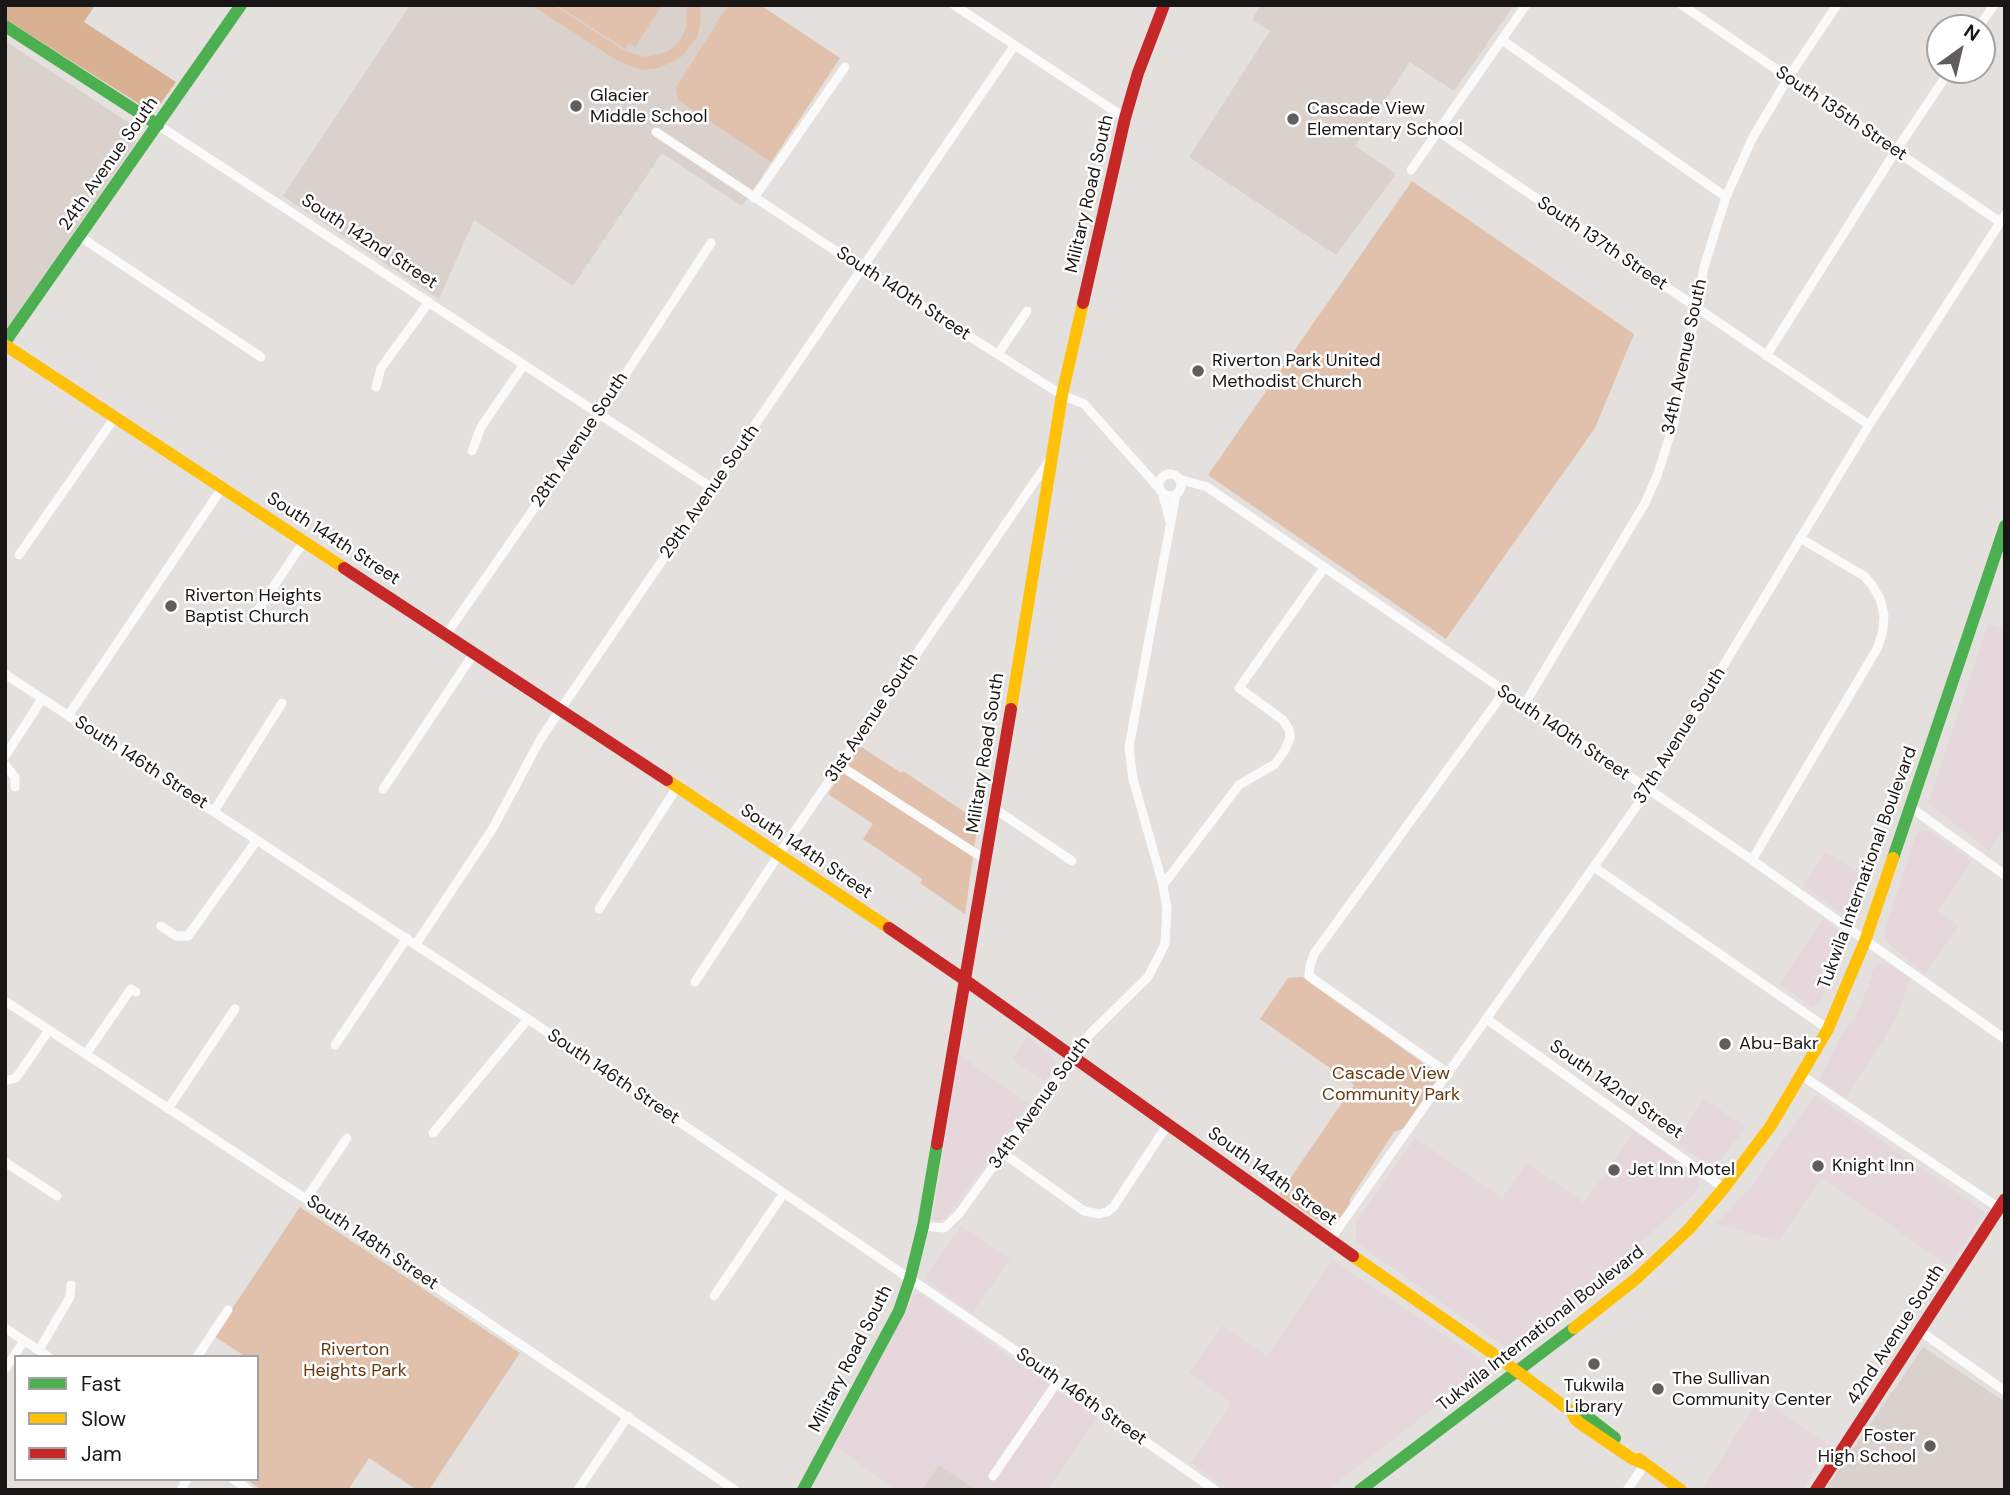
<!DOCTYPE html>
<style>
body{margin:0}
#map{position:relative;width:2010px;height:1495px;overflow:hidden;background:#e3e0de;font-family:"DM Sans",sans-serif}
canvas{display:block}
.frame{position:absolute;inset:0;border:7px solid #191716;pointer-events:none}
.legend{position:absolute;left:14px;top:1355px;width:245px;height:126px;box-sizing:border-box;background:#fff;border:2px solid #a3a2a2;margin:0;padding:9px 12px;list-style:none;font-size:21px;color:#191716}
.legend li{display:flex;align-items:center;gap:14px;height:35px}
.legend b{width:35px;border:2px solid #a3a2a2}
.north{position:absolute;left:1926px;top:14px;width:70px;height:70px;box-sizing:border-box;background:#fff;border:2px solid #a3a2a2;border-radius:50%;rotate:34deg;font-size:19px;font-weight:700;line-height:28px;text-align:center;color:#191716}
.north::after{content:'';display:block;margin:auto;width:24px;height:32px;background:#605d5c;clip-path:polygon(50% 0,100% 100%,50% 72%,0 100%)}
</style>
<div id="map">
<canvas width="2010" height="1495"></canvas>
<div class="frame"></div>
<ul class="legend">
<li><b style="height:9px;background:#4caf50"></b>Fast</li>
<li><b style="height:9px;background:#ffc107"></b>Slow</li>
<li><b style="height:9px;background:#c62828"></b>Jam</li>
</ul>
<div class="north">N</div>
</div>
<script>
const c = document.querySelector('canvas').getContext('2d');
c.lineJoin = 'round';
function fill(path, color) {
  c.fillStyle = color;
  c.fill(path, 'evenodd');
}
function toPath(rows) {
  const path = new Path2D();
  for (const r of rows) {
    if (r.length === 3) {
      path.moveTo(r[0] + r[2], r[1]);
      path.arc(r[0], r[1], r[2], 0, 2 * Math.PI);
      continue;
    }
    path.moveTo(r[0], r[1]);
    for (let i = 2; i < r.length; i += 2) path.lineTo(r[i], r[i + 1]);
  }
  return path;
}
function stroke(path, color, width, dash) {
  c.strokeStyle = color;
  c.lineWidth = width;
  c.lineCap = dash ? 'butt' : 'round';
  c.setLineDash(dash || []);
  c.stroke(path);
}
function label(font, color, halo, rows, align = 'center') {
  c.font = font + ' "DM Sans",sans-serif';
  c.lineWidth = 5;
  c.setLineDash([]);
  c.textBaseline = 'middle';
  c.strokeStyle = halo;
  c.fillStyle = color;
  for (const [text, x, y, turn = 0] of rows) {
    c.save();
    c.translate(x, y);
    c.rotate((+turn || 0) * Math.PI / 180);
    c.textAlign = isNaN(turn) ? turn : align;
    if (halo) c.strokeText(text, 0, 0);
    c.fillText(text, 0, 0);
    c.restore();
  }
}
const commercial = toPath([
 [1988,624,1999,628,2005,634,2005,828,1989,851,1928,803],
 [1920,831,1929,831,1972,861,1938,911,1959,926,1925,974,1889,944,1884,933,1916,834],
 [1825,852,1865,877,1856,903,1849,911,1840,912,1803,886],
 [1823,919,1840,931,1843,941,1821,1000,1812,1007,1779,984],
 [1881,963,1889,964,1910,978,1895,1021,1845,1098,1821,1081,1820,1078,1846,1027,1854,1020,1872,978,1872,971],
 [1027,1037,1056,1060,1053,1069,1045,1081,1012,1059],
 [959,1055,1029,1104,946,1218,936,1222,933,1218],
 [1815,1095,1985,1212,1949,1266,1822,1178,1779,1241,1717,1224,1754,1183],
 [1704,1099,1746,1127,1716,1165,1710,1167,1675,1142],
 [1634,1132,1698,1175,1699,1187,1694,1194,1601,1278,1508,1346,1502,1345,1356,1242,1356,1222,1415,1138,1502,1198,1527,1163,1584,1203],
 [962,1226,1010,1259,972,1313,926,1280,926,1275],
 [1332,1260,1479,1358,1482,1369,1478,1374,1327,1490,1230,1490,1191,1463,1232,1403,1189,1373,1222,1326,1267,1356],
 [919,1293,1097,1418,1048,1490,976,1490,939,1465,922,1490,896,1490,835,1446,914,1295],
 [1760,1397,1830,1446,1802,1490,1702,1490]
]);
const built = toPath([
 [410,5,760,5,840,58,742,206,662,153,573,286,474,220,439,299,283,196],
 [1260,5,1514,5,1454,91,1410,62,1355,146,1396,174,1336,255,1189,157,1270,31,1252,20],
 [5,41,129,123,136,142,5,331],
 [1923,1347,2005,1402,2005,1490,1825,1490],
 [939,1465,976,1490,922,1490]
]);
const green = toPath([
 [531,5,554,5,623,50,645,57,667,52,679,42,686,28,687,5,700,5,701,20,697,37,681,57,659,68,642,70,618,61],
 [557,5,662,5,635,47,629,43,625,49],
 [728,5,760,5,840,58,771,162,678,100,676,88],
 [1412,181,1634,334,1595,428,1446,639,1208,475],
 [860,746,901,773,903,771,978,821,965,914,920,883,922,879,863,839,873,824,828,794],
 [1302,977,1433,1070,1438,1077,1404,1128,1394,1132,1350,1199,1350,1205,1339,1220,1333,1223,1322,1223,1279,1195,1354,1085,1260,1019,1288,978],
 [300,1207,520,1353,429,1490,417,1490,369,1458,348,1490,262,1490,246,1479,257,1479,257,1357,246,1357,214,1336]
]);
const forest = toPath([
 [5,5,95,5,84,22,176,82,161,103,152,108,141,105,5,19]
]);
const street = toPath([
 [954,5,1125,118],
 [1682,5,2000,222],
 [1978,28,1994,5],
 [1502,40,1726,197],
 [158,125,712,488],
 [656,132,863,269,1062,395,1084,404,1159,488],
 [1439,132,1869,425],
 [1411,170,1526,5],
 [754,198,845,67],
 [79,236,261,357],
 [998,354,1027,311],
 [1766,356,1895,152,1950,70],
 [376,387,381,368,429,302],
 [472,451,481,427,523,366],
 [1170,485,11],
 [1179,479,1207,487,1752,860,2005,1039],
 [1163,495,1170,522],
 [19,555,115,417],
 [256,613,304,541],
 [446,635,599,415,711,243],
 [5,674,528,1019,1000,1340,1215,1490],
 [1524,705,1645,503,1657,476,1674,423,1704,267,1726,197,1752,139,1788,78,1837,5],
 [68,716,222,488],
 [5,756,42,699],
 [5,765,15,777,15,787],
 [839,765,986,860],
 [383,789,474,653],
 [1910,807,2005,875],
 [995,809,1072,861],
 [214,811,282,703],
 [1752,860,1878,647,1883,630,1884,615,1880,599,1872,585,1864,576,1800,538],
 [1594,867,1828,1029],
 [1163,885,1239,785,1275,764,1285,750,1290,738,1289,729,1283,720,1239,688,1324,568],
 [599,909,677,787],
 [161,926,176,936,188,936,257,840],
 [416,944,493,828,540,740,560,710,1014,46],
 [695,982,779,854,1051,458],
 [5,1001,306,1199,735,1490],
 [1488,1020,1724,1188],
 [335,1045,407,938],
 [86,1054,131,989,136,992],
 [1449,1074,1309,976,1310,966,1314,954,1504,692],
 [1801,1075,1999,1208],
 [5,1081,16,1078,49,1030],
 [168,1109,235,1009],
 [433,1133,528,1019],
 [1003,1153,1084,1211,1099,1214,1107,1212,1114,1206,1168,1124],
 [5,1162,57,1196],
 [306,1199,347,1138],
 [923,1226,944,1228,959,1214,1072,1056,1090,1034,1148,977,1165,944,1167,908,1163,885,1133,779,1129,747,1176,494],
 [1330,1240,1648,790,1869,425,2005,215],
 [714,1296,784,1193],
 [5,1328,49,1357],
 [1920,1331,2005,1391],
 [39,1350,70,1297,71,1285],
 [197,1357,228,1310],
 [5,1369,24,1341],
 [993,1476,1058,1381],
 [233,1479,249,1490],
 [181,1490,187,1479],
 [578,1490,628,1416],
 [1627,1490,1645,1464]
]);
const fast = toPath([
 [5,26,158,125],
 [5,342,241,5],
 [1893,858,2005,526],
 [1572,1412,1580,1411,1615,1438],
 [803,1490,899,1311,910,1279,923,1226,937,1144],
 [1360,1490,1574,1328]
]);
const slow = toPath([
 [5,345,344,568],
 [1011,709,1062,395,1083,303],
 [667,780,889,928],
 [1353,1256,1495,1355,1572,1412,1575,1419,1581,1424,1631,1458,1645,1464],
 [1574,1328,1637,1278,1689,1229,1724,1188,1770,1127,1828,1029,1865,941,1893,858],
 [1639,1459,1681,1490]
]);
const jam = toPath([
 [1083,303,1125,118,1138,73,1164,5],
 [344,568,667,780],
 [889,928,965,980,1353,1256],
 [937,1144,1011,709],
 [1816,1490,2005,1199]
]);
const markers = [
 [576,106,7,"#605d5c"],
 [1293,119,7,"#605d5c"],
 [1198,371,7,"#605d5c"],
 [171,606,7,"#605d5c"],
 [1725,1044,7,"#605d5c"],
 [1818,1166,7,"#605d5c"],
 [1614,1170,7,"#605d5c"],
 [1594,1364,7,"#605d5c"],
 [1658,1389,7,"#605d5c"],
 [1930,1446,7,"#605d5c"]
];
const poiNames = [
 ["Glacier",590,96],
 ["Middle School",590,117],
 ["Cascade View",1307,109],
 ["Elementary School",1307,130],
 ["Riverton Park United",1212,361],
 ["Methodist Church",1212,382],
 ["Riverton Heights",185,596],
 ["Baptist Church",185,617],
 ["Abu-Bakr",1739,1044],
 ["Knight Inn",1832,1166],
 ["Jet Inn Motel",1628,1170],
 ["The Sullivan",1672,1379],
 ["Community Center",1672,1400],
 ["Tukwila",1594,1386,"center"],
 ["Library",1594,1407,"center"],
 ["Foster",1916,1436,"right"],
 ["High School",1916,1457,"right"]
];
const streetNames = [
 ["South 135th Street",1841,114,34],
 ["24th Avenue South",109,164,-55],
 ["Military Road South",1090,194,-77],
 ["South 142nd Street",369,242,33],
 ["South 137th Street",1602,244,34],
 ["South 140th Street",903,294,33],
 ["34th Avenue South",1685,357,-78],
 ["28th Avenue South",580,440,-56],
 ["29th Avenue South",710,492,-55],
 ["South 144th Street",333,539,33],
 ["31st Avenue South",872,718,-56],
 ["South 140th Street",1563,733,34],
 ["37th Avenue South",1680,736,-58],
 ["Military Road South",986,753,-81],
 ["South 146th Street",141,763,33],
 ["South 144th Street",806,852,34],
 ["Tukwila International Boulevard",1868,868,-70],
 ["South 146th Street",613,1077,34],
 ["South 142nd Street",1616,1090,35],
 ["34th Avenue South",1040,1103,-54],
 ["South 144th Street",1272,1177,36],
 ["South 148th Street",372,1243,34],
 ["Tukwila International Boulevard",1541,1329,-38],
 ["42nd Avenue South",1896,1335,-57],
 ["Military Road South",851,1359,-63],
 ["South 146th Street",1081,1397,35]
];
const parkNames = [
 ["Cascade View",1391,1074],
 ["Community Park",1391,1095],
 ["Riverton",355,1350],
 ["Heights Park",355,1371]
];
fill(commercial, '#e5d7db');
fill(built, '#dad1cc');
fill(green, '#e1c1ab');
fill(forest, '#d9b092');
stroke(street, '#fbfafa', 9);
stroke(fast, '#4caf50', 12);
stroke(slow, '#ffc107', 12);
stroke(jam, '#c62828', 12);
for (const [x, y, r, color] of markers) {
  const dot = new Path2D();
  dot.arc(x, y, r, 0, 2 * Math.PI);
  c.fillStyle = color;
  c.fill(dot);
  stroke(dot, '#fff', 2.5);
}
label('18px', '#191716', '#fff', poiNames, 'left');
label('18px', '#191716', '#fff', streetNames);
label('18px', '#67380f', '#fff', parkNames);
</script>
